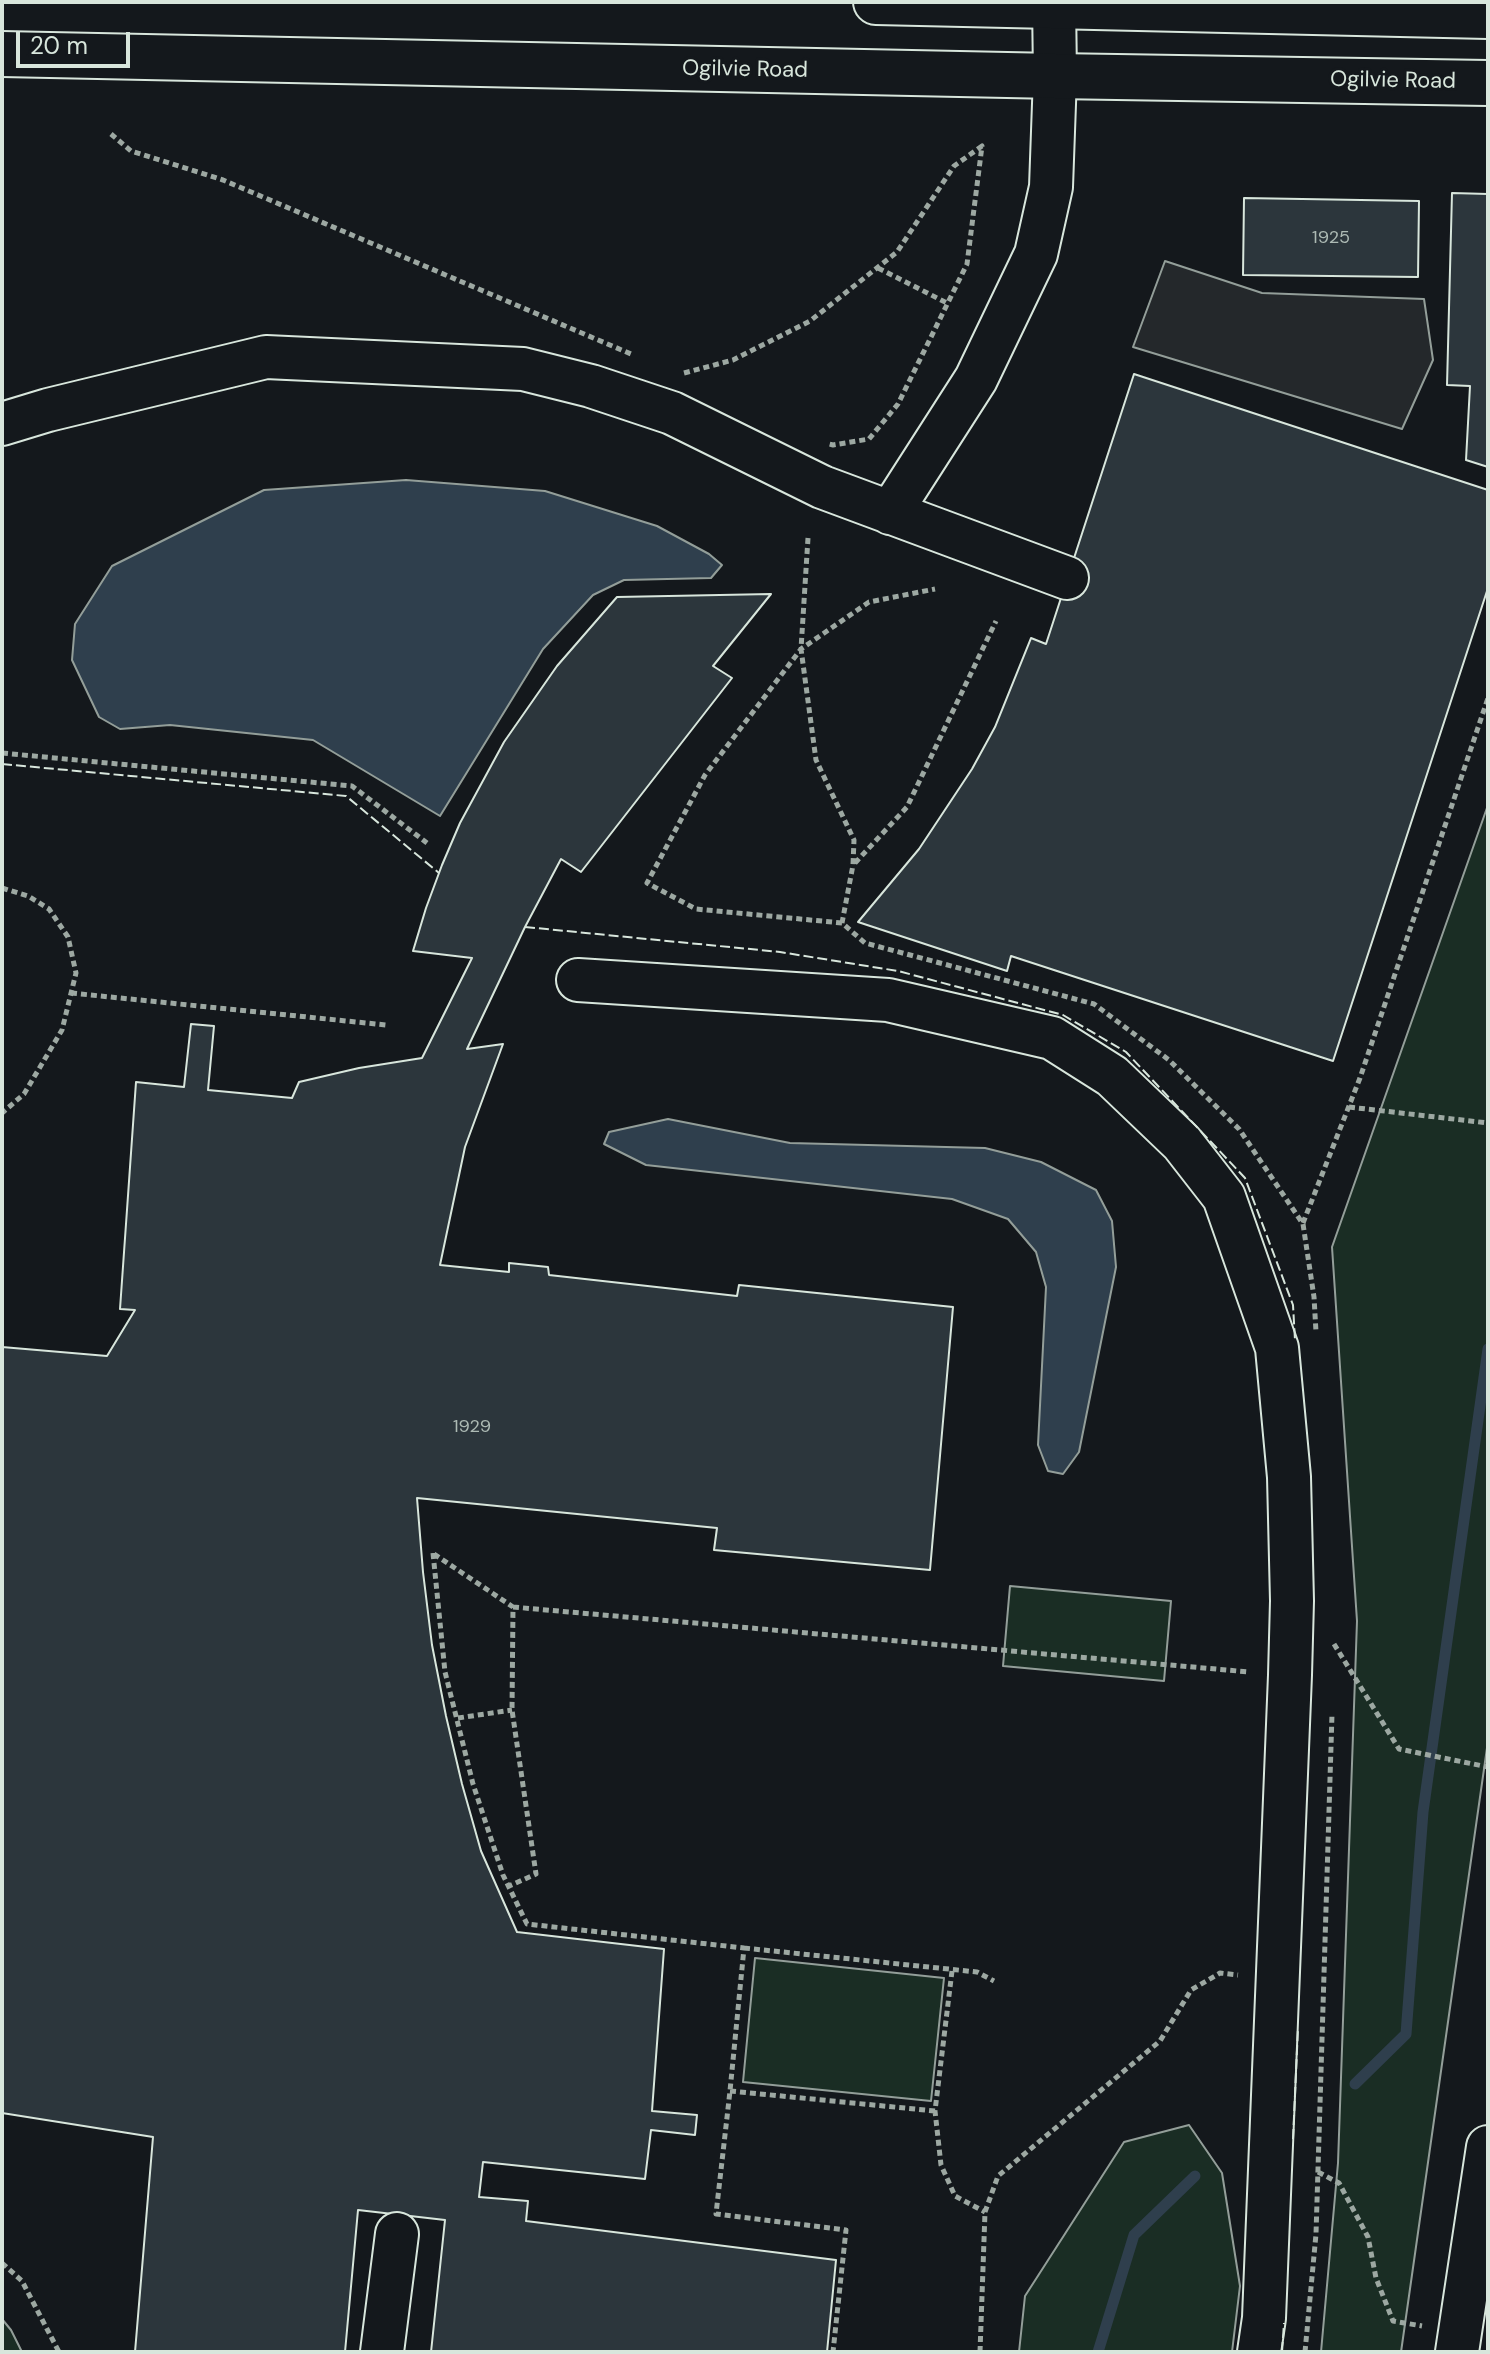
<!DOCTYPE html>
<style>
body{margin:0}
#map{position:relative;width:1490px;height:2354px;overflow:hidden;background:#14181c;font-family:"DM Sans",sans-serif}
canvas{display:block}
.frame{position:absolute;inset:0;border:4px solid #d8e6dc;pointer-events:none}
.scale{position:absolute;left:16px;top:32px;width:114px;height:36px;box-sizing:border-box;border:4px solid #d8e6dc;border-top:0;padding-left:10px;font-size:24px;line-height:28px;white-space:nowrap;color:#d8e6dc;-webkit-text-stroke:6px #14181c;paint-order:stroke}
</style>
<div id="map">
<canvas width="1490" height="2354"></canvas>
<div class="frame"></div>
<div class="scale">20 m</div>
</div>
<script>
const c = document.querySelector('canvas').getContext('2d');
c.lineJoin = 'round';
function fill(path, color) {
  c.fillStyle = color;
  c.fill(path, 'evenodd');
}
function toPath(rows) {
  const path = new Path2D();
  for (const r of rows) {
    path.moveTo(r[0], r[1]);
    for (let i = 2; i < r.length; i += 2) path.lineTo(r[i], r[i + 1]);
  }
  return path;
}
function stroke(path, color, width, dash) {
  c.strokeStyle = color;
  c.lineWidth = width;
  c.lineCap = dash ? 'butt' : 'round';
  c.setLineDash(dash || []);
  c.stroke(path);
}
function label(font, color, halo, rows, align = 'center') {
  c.font = font + ' "DM Sans",sans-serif';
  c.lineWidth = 6;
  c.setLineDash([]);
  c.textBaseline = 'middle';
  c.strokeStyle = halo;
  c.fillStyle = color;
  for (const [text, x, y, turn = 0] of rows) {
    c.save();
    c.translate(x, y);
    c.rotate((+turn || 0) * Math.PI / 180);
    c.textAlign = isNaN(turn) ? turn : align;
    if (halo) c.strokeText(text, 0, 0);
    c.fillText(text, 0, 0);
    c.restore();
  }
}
const green = toPath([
 [1488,805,1488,1741,1401,2352,1321,2352,1338,2163,1357,1621,1332,1247,1488,805],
 [1010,1586,1171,1601,1164,1681,1003,1666,1010,1586],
 [755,1958,944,1978,931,2101,743,2082,755,1958],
 [1189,2125,1222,2173,1240,2286,1232,2352,1019,2352,1025,2296,1124,2142,1189,2125],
 [2,2319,11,2330,22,2352,2,2352,2,2319]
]);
const parking = toPath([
 [1165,261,1262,293,1424,299,1433,360,1402,429,1133,347,1165,261]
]);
const water = toPath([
 [406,480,545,491,657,526,709,554,722,565,711,578,624,580,593,595,543,649,440,816,313,740,170,725,120,729,99,717,72,660,75,624,112,566,264,490,406,480],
 [668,1119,790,1143,985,1148,1041,1162,1096,1190,1112,1221,1116,1267,1079,1452,1063,1474,1048,1471,1038,1445,1046,1287,1036,1252,1008,1219,952,1199,646,1165,604,1144,609,1132,668,1119]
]);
const stream = toPath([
 [1355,2084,1406,2034,1423,1812,1488,1349],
 [1098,2352,1134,2235,1195,2176]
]);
const building = toPath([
 [1452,193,1488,194,1488,467,1466,460,1470,386,1447,385,1452,193],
 [1244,198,1419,201,1418,277,1243,275,1244,198],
 [1134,374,1488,490,1488,588,1333,1061,1011,956,1007,971,858,922,919,849,972,769,995,727,1031,638,1046,644,1134,374],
 [771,594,713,666,732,678,581,872,561,859,525,927,467,1049,503,1044,465,1147,440,1265,509,1272,509,1263,548,1267,549,1275,737,1296,739,1285,953,1307,930,1570,714,1550,717,1528,417,1498,423,1572,432,1645,446,1716,462,1784,481,1851,517,1932,664,1949,652,2111,697,2115,695,2135,651,2130,645,2179,483,2162,479,2197,528,2201,526,2221,836,2260,827,2352,431,2352,445,2220,358,2210,345,2352,135,2352,153,2137,2,2113,2,1347,107,1356,135,1310,120,1309,136,1082,184,1087,191,1024,214,1026,208,1090,292,1098,299,1082,359,1068,422,1058,472,958,413,951,426,908,442,865,460,823,504,742,557,666,617,597,771,594]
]);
const path = toPath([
 [111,134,131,151,223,180,631,354],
 [878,268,947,303],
 [684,373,733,360,810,321,897,252,954,166,982,146,967,264,898,404,869,439,833,445,829,444],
 [808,538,801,649,816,760,854,840,853,865,842,923,865,943,1094,1004,1169,1060,1239,1129,1303,1224,1314,1297,1316,1332],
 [2,753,352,786,427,843],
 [855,863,907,807,996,621],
 [2,888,28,896,49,909,68,937,76,973,62,1030,24,1094,2,1113],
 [842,923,696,909,647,883,705,775,801,649,869,602,935,589],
 [71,993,386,1025],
 [1349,1107,1488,1123],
 [1303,1223,1360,1078,1488,698],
 [433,1553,445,1672,473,1784,503,1875,527,1924,744,1948,730,2091,716,2214,846,2230,833,2352],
 [434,1554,513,1607,512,1710,536,1874,509,1886],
 [513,1607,1249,1672],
 [1334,1644,1399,1749,1488,1767],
 [458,1718,512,1710],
 [744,1948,977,1972,994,1981],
 [952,1971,935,2111,941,2165,955,2196,985,2212],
 [730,2091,935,2111],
 [1318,2172,1339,2183,1368,2237,1376,2278,1393,2321,1422,2326],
 [2,2263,22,2281,59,2352],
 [980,2352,985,2212,998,2176,1160,2041,1191,1990,1220,1973,1238,1975],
 [1305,2352,1316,2234,1332,1714]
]);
const minor = toPath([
 [2,424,48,410,266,357,523,369,591,386,672,413,822,487,1067,578],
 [890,513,976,379,1036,254,1051,187,1055,76,1054,2],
 [578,980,888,1000,1052,1038,1112,1076,1182,1143,1224,1197,1277,1348,1289,1477,1292,1601,1290,1675,1264,2318,1259,2352],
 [382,2352,397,2234],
 [1457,2352,1488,2147]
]);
const major = toPath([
 [876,2,1488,16],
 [2,54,1055,76,1488,83]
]);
const fence = toPath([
 [2,764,346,796,439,873],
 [525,927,780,952,898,971,1063,1015,1126,1052,1245,1178,1293,1305,1295,1340],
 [1293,2139,1298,2028],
 [1282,2352,1284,2323]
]);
const numberNames = [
 ["1925",1331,238],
 ["1929",472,1427]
];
const streetNames = [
 ["Ogilvie Road",745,70,1],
 ["Ogilvie Road",1393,81,1]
];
fill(green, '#1a2d24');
stroke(green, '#939e99', 2);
fill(parking, '#24282b');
stroke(parking, '#939e99', 2);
fill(water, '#2f3f4d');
stroke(water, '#939e99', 2);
stroke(stream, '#2f3f4d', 11);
fill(building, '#2c363c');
stroke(building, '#d8e6dc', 2);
stroke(minor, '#d8e6dc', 46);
stroke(major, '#d8e6dc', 48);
stroke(path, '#9da8a2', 5, [6, 4]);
stroke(minor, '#14181c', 42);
stroke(major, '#14181c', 44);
stroke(fence, '#d8e6dc', 2, [10, 4]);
label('18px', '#adbab4', null, numberNames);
label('22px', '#d8e6dc', '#14181c', streetNames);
</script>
